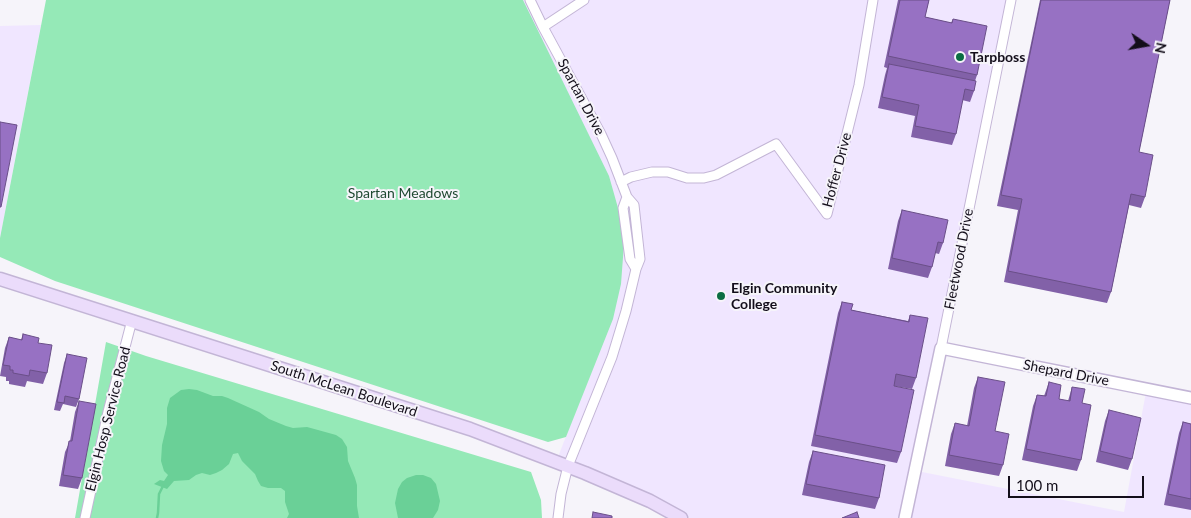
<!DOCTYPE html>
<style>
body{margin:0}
#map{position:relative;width:1191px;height:518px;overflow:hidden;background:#f6f4fa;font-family:Lato,sans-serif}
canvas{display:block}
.north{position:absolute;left:1121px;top:20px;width:50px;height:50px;-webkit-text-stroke:4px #f6f4fa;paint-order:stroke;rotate:102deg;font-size:14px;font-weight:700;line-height:20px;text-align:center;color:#130e1a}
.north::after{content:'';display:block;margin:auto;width:18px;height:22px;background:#130e1a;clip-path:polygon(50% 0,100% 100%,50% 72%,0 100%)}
.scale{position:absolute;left:1008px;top:476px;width:136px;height:22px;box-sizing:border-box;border:2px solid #130e1a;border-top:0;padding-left:6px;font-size:15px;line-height:18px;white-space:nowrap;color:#130e1a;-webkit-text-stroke:4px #f6f4fa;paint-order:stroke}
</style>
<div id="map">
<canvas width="1191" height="518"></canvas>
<div class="north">N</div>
<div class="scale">100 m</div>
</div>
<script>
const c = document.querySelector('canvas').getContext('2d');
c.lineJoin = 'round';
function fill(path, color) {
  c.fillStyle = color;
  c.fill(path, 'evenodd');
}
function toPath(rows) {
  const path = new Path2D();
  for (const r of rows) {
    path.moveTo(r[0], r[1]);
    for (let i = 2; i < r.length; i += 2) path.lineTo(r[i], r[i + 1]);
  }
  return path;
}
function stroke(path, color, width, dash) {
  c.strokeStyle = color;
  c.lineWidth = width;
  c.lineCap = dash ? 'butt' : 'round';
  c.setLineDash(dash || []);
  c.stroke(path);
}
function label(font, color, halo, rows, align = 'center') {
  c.font = font + ' Lato,sans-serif';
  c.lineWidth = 4;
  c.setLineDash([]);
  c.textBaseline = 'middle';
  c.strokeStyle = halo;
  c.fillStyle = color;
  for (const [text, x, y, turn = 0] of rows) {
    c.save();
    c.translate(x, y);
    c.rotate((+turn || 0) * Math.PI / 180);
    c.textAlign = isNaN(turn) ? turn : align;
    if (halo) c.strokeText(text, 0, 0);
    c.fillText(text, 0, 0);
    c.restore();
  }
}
const built = toPath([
 [518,0,1007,0,901,518,690,518,558,457,606,333],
 [41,25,0,238,0,26],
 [1146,392,1191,402,1191,518,907,518,917,471,1124,512]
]);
const green = toPath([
 [46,0,523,0,609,176,620,215,624,244,621,284,613,319,566,437,548,442,55,281,0,257,0,238],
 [106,342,146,356,531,472,541,500,542,518,75,518]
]);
const water = toPath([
 [189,389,197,390,213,396,222,396,228,398,259,412,269,419,286,426,293,428,307,427,318,430,336,435,342,439,347,447,348,461,355,478,357,485,357,506,359,518,287,518,289,514,285,502,285,491,281,488,268,488,261,486,258,481,255,474,242,461,238,453,233,454,229,464,222,470,216,473,210,475,202,473,196,475,189,480,174,481,167,489,154,484,160,480,164,481,168,475,164,471,161,461,162,445,167,424,167,408,170,398,181,390],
 [416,475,423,475,431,478,436,484,440,501,438,510,433,518,398,518,395,503,398,489,402,482,407,478]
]);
const stream = toPath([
 [157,518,158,513,159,494,163,486]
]);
const minor = toPath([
 [530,0,543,27,601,134,612,158,627,197,634,205,640,259,636,269,626,311,612,357,568,466,561,494,558,518],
 [543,27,584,0],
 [621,182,631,177,652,172,668,172,687,178,704,178,716,175,776,144,827,214,859,85,873,0],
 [627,197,623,208,630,259,636,269],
 [941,348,1011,0],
 [85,518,108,412,132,320]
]);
const tertiary = toPath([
 [905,518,941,348,1191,398]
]);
const secondary = toPath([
 [0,279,470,429,585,473,650,501,681,518]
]);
const wall = toPath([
 [898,0,929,0,925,17,951,23,953,19,977,75,975,81,974,91,970,102,962,100,956,134,952,145,911,137,915,116,878,108,885,75,887,68,884,67],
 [1040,0,1170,0,1139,152,1145,197,1141,208,1129,205,1111,292,1107,303,1004,282,1018,210,997,206],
 [902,210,943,243,939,254,935,253,932,267,928,278,888,269,898,221],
 [842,302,851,310,908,321,910,315,916,378,912,389,894,386,901,452,897,463,811,446,838,313],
 [23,334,38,343,47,373,43,384,27,381,25,387,9,384,9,381,6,381,6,377,0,376,5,348,9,337,21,340],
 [67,354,79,399,76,407,63,404,60,411,54,410,64,363],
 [978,377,995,431,1003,465,999,476,945,466,951,434,955,423,967,426,974,388],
 [1049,382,1059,399,1068,401,1072,387,1082,403,1081,460,1077,471,1022,460,1033,406,1037,395,1044,396],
 [79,401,82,478,78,489,59,486,65,452,70,441,75,412],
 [1109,410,1132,459,1128,470,1096,462,1105,421],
 [1183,422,1191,424,1191,510,1164,505,1179,433],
 [813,451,879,498,875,509,802,495,809,462]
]);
const building = toPath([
 [900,0,929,0,925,17,952,23,953,19,987,26,977,75,888,56,900,0],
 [1041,0,1170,0,1139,152,1153,155,1145,197,1131,194,1111,292,1008,271,1022,199,1001,195,1041,0],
 [889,64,976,81,974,91,965,89,956,134,915,126,919,105,882,97,889,64],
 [0,122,17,125,1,207,0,207,0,122],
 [902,210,948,220,943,243,938,242,932,267,892,258,902,210],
 [842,302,853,304,851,310,909,322,910,315,928,318,916,378,896,374,894,386,914,390,901,452,815,435,842,302],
 [23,334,39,338,38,343,52,345,47,373,30,370,29,376,13,373,13,370,10,370,10,366,3,365,9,337,22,340,23,334],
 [67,354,87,358,79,399,65,396,64,403,57,402,67,354],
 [978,377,1005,382,995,431,1009,434,1003,465,949,455,955,423,969,426,978,377],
 [1049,382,1061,385,1059,399,1070,401,1072,387,1085,389,1082,403,1091,405,1081,460,1026,449,1037,395,1046,396,1049,382],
 [79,401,96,404,82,478,63,475,69,441,72,441,79,401],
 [1109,410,1141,418,1132,459,1100,451,1109,410],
 [1183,422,1191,424,1191,499,1168,494,1183,422],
 [813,451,885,465,879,498,806,484,813,451],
 [593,512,612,516,612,518,592,518,593,512],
 [857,512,859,518,842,518,857,512]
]);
const markers = [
 [960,57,5,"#0b6d43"],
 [721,296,5,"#0b6d43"]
];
const poiNames = [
 ["Tarpboss",970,57],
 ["Elgin Community",731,288],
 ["College",731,304]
];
const streetNames = [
 ["Spartan Drive",581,97,62],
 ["Hoffer Drive",837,170,-75],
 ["Fleetwood Drive",959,259,-79],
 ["Shepard Drive",1066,373,11],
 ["South McLean Boulevard",344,389,18],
 ["Elgin Hosp Service Road",108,419,-76]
];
const parkNames = [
 ["Spartan Meadows",403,193]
];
fill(built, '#f0e6ff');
fill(green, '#95e9b7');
fill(water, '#6ad097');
stroke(stream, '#6ad097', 2.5);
stroke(minor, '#c3b5d6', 11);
stroke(tertiary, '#c3b5d6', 14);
stroke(secondary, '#c3b5d6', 15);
stroke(minor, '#fff', 9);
stroke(tertiary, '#fff', 11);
stroke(secondary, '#ebdcfb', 12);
fill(wall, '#8261a8');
fill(building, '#9771c3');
stroke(building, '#6a4f88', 1);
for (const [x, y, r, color] of markers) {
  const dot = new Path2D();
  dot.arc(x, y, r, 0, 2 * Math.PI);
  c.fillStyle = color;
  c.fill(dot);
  stroke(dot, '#f6f4fa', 2);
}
label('bold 14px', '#130e1a', '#f6f4fa', poiNames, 'left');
label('14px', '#130e1a', '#f6f4fa', streetNames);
label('14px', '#1f4932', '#f6f4fa', parkNames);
</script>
